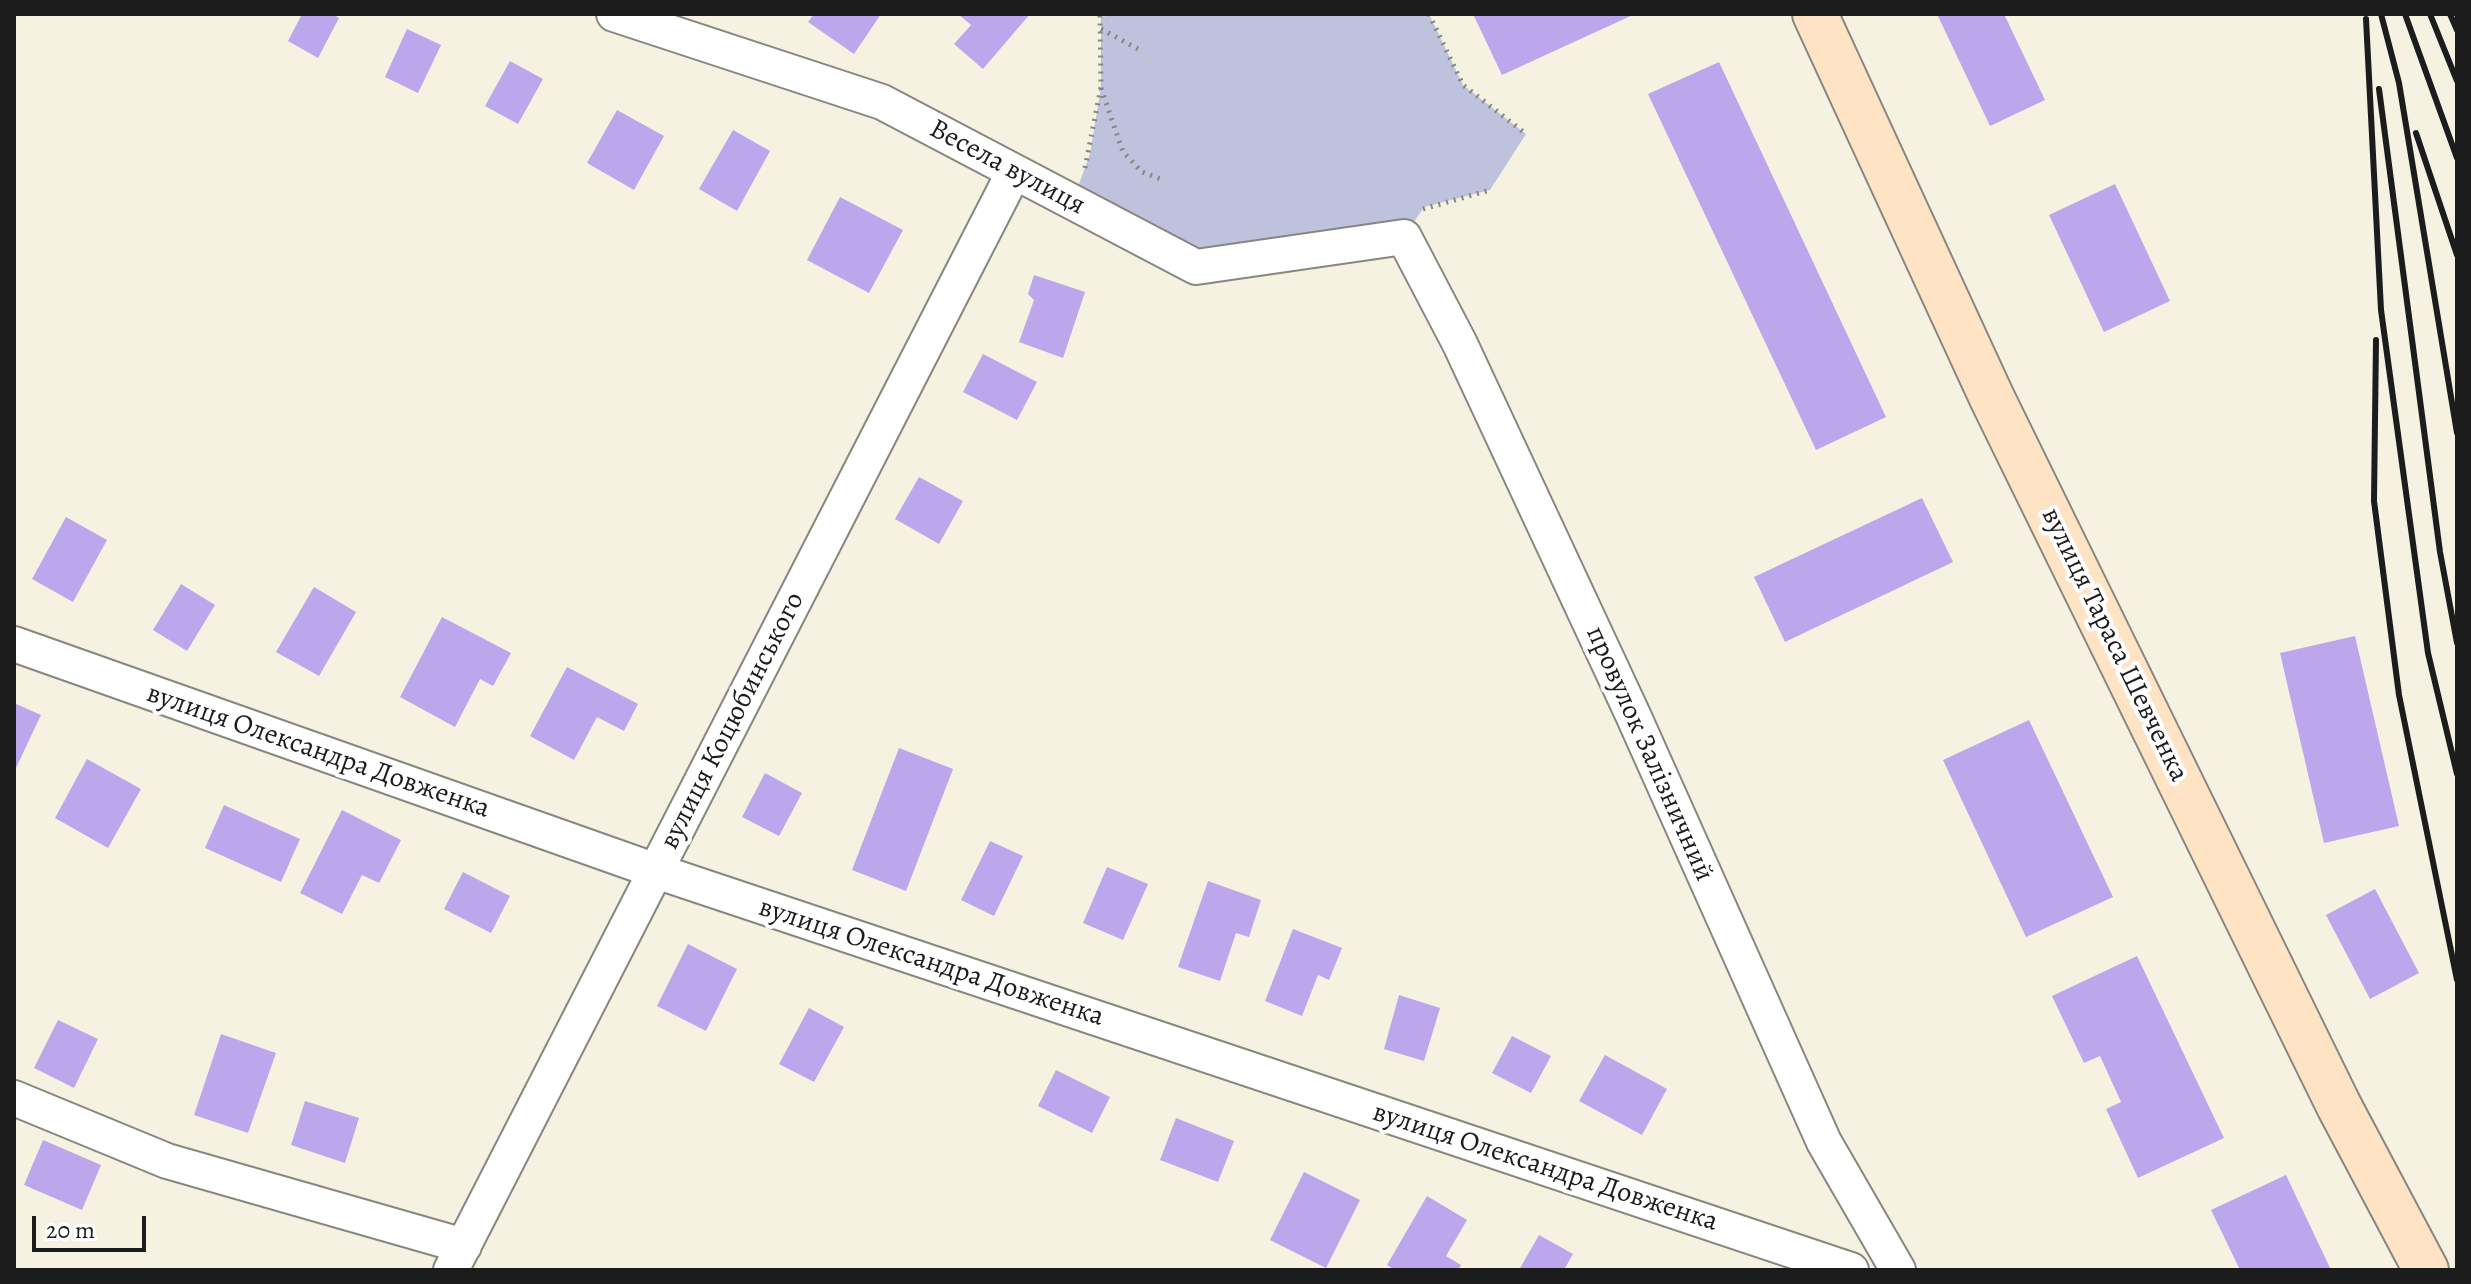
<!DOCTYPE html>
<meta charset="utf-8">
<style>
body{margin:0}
#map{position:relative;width:2471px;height:1284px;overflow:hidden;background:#f5f2e2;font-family:Alegreya,serif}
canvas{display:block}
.frame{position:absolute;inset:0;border:16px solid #1c1c1c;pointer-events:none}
.scale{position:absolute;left:32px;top:1216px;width:114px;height:36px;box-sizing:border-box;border:4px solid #1c1c1c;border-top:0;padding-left:10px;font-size:24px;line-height:28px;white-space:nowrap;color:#1c1c1c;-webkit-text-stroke:6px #fff;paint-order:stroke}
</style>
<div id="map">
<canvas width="2471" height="1284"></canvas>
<div class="frame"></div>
<div class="scale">20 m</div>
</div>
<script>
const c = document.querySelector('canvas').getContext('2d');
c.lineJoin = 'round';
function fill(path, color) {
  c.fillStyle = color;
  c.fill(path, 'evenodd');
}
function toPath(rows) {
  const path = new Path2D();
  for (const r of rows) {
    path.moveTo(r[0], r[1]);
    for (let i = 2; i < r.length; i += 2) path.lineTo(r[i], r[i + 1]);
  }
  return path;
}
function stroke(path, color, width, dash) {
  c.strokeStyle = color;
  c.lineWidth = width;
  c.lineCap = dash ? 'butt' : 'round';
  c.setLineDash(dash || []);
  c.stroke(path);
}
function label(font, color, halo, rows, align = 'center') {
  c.font = font + ' Alegreya,serif';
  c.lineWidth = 8;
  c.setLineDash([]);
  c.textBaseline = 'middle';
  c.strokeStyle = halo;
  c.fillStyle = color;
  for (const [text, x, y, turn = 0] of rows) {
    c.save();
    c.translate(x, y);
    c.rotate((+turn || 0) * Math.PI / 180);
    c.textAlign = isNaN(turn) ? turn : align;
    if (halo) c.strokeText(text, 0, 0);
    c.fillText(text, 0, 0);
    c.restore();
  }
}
const industrial = toPath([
 [1110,14,1429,14,1463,85,1526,134,1490,190,1424,207,1404,237,1196,267,1072,203,1090,154,1101,87,1101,18]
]);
const building = toPath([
 [302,14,332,14,339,18,318,58,288,41],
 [814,14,881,14,854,54,808,22],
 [958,14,1030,14,983,69,954,44,971,25],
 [1473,14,1635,14,1502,75],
 [1937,14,2004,14,2045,100,1990,126],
 [407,29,441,45,418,93,385,77],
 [510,61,543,79,518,124,485,106],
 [1719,62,1886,417,1816,450,1648,94],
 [617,110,664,136,634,190,587,163],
 [733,130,770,151,737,211,699,189],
 [2115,184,2170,301,2104,332,2049,215],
 [840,197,903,230,869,293,807,260],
 [1034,275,1085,292,1063,358,1019,342,1034,300,1028,294],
 [983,354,1037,382,1017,420,963,392],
 [919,477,963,501,939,544,895,519],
 [1922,498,1953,562,1785,642,1754,577],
 [66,517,107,540,73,602,32,579],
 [181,584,215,605,187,651,153,630],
 [314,587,356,612,319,676,276,652],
 [442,617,511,653,493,686,480,679,455,727,400,697],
 [2355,636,2399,826,2324,843,2280,653],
 [567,667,638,704,624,731,597,717,574,760,530,736],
 [14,703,41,715,14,772],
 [2029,720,2113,897,2026,937,1943,760],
 [899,748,953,769,906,891,852,870],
 [87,759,141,789,108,848,55,818],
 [765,773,802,793,779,836,742,817],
 [224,805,300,839,281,882,205,848],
 [342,810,401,840,379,883,362,875,342,914,300,893],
 [990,841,1023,856,994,916,961,900],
 [1107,867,1148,884,1123,940,1083,923],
 [463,872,510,896,491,933,444,909],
 [1208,881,1261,900,1249,937,1236,933,1220,981,1178,967],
 [2375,889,2419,973,2370,999,2326,915],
 [1293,929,1342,948,1329,980,1318,975,1302,1016,1265,1001],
 [688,944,737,969,706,1031,657,1006],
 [2137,956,2224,1138,2138,1178,2106,1109,2121,1102,2100,1056,2084,1063,2052,996],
 [1399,995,1440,1008,1424,1061,1384,1049],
 [809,1008,844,1027,814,1082,779,1064],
 [58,1020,98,1039,74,1088,34,1068],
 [221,1034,276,1053,248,1133,194,1115],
 [1512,1036,1551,1056,1531,1093,1492,1073],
 [1605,1055,1667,1089,1642,1135,1579,1101],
 [1056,1070,1110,1097,1092,1133,1038,1106],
 [305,1101,359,1118,345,1163,291,1145],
 [1176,1118,1234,1141,1218,1182,1160,1160],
 [43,1140,101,1165,82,1210,24,1185],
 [1304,1172,1360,1200,1326,1268,1270,1240],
 [2286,1175,2331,1270,2240,1270,2211,1210],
 [1427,1196,1467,1220,1446,1256,1461,1265,1458,1270,1395,1270,1387,1265],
 [1539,1235,1573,1254,1564,1270,1519,1270]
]);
const path = toPath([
 [1429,14,1463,85,1526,134],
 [1101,29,1140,50],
 [1101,88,1123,152,1142,172,1161,179],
 [1085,168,1101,87,1100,14],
 [1423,209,1490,190]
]);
const minor = toPath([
 [614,14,882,102,1196,267,1404,237,1460,344,1633,715,1824,1142,1898,1270],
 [14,644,656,871,1851,1270],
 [14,1098,167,1161,464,1246],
 [451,1270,1014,172]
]);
const secondary = toPath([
 [1815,14,1992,398,2339,1106,2426,1270]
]);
const rail = toPath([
 [2381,14,2399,83,2457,433],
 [2405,14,2457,158],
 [2430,14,2457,81],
 [2450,14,2457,30],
 [2366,19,2381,310,2428,653,2457,774],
 [2379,89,2440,552,2457,643],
 [2416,133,2457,255],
 [2376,340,2374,501,2399,695,2457,980]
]);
const streetNames = [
 ["Весела вулиця",1007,168,28],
 ["вулиця Тараса Шевченка",2114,645,64],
 ["вулиця Коцюбинського",733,721,-63],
 ["вулиця Олександра Довженка",318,752,19],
 ["провулок Залізничний",1649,754,66],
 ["вулиця Олександра Довженка",931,963,18],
 ["вулиця Олександра Довженка",1545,1168,18]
];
fill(industrial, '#bfc2dd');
fill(building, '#bda7ec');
stroke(minor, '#88877f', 38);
stroke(secondary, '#88877f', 48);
stroke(path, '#88877f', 5, [2, 6]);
stroke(minor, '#fff', 34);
stroke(secondary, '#fee4c5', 44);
stroke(rail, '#1c1c1c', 6);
label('28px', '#1c1c1c', '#fff', streetNames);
</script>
